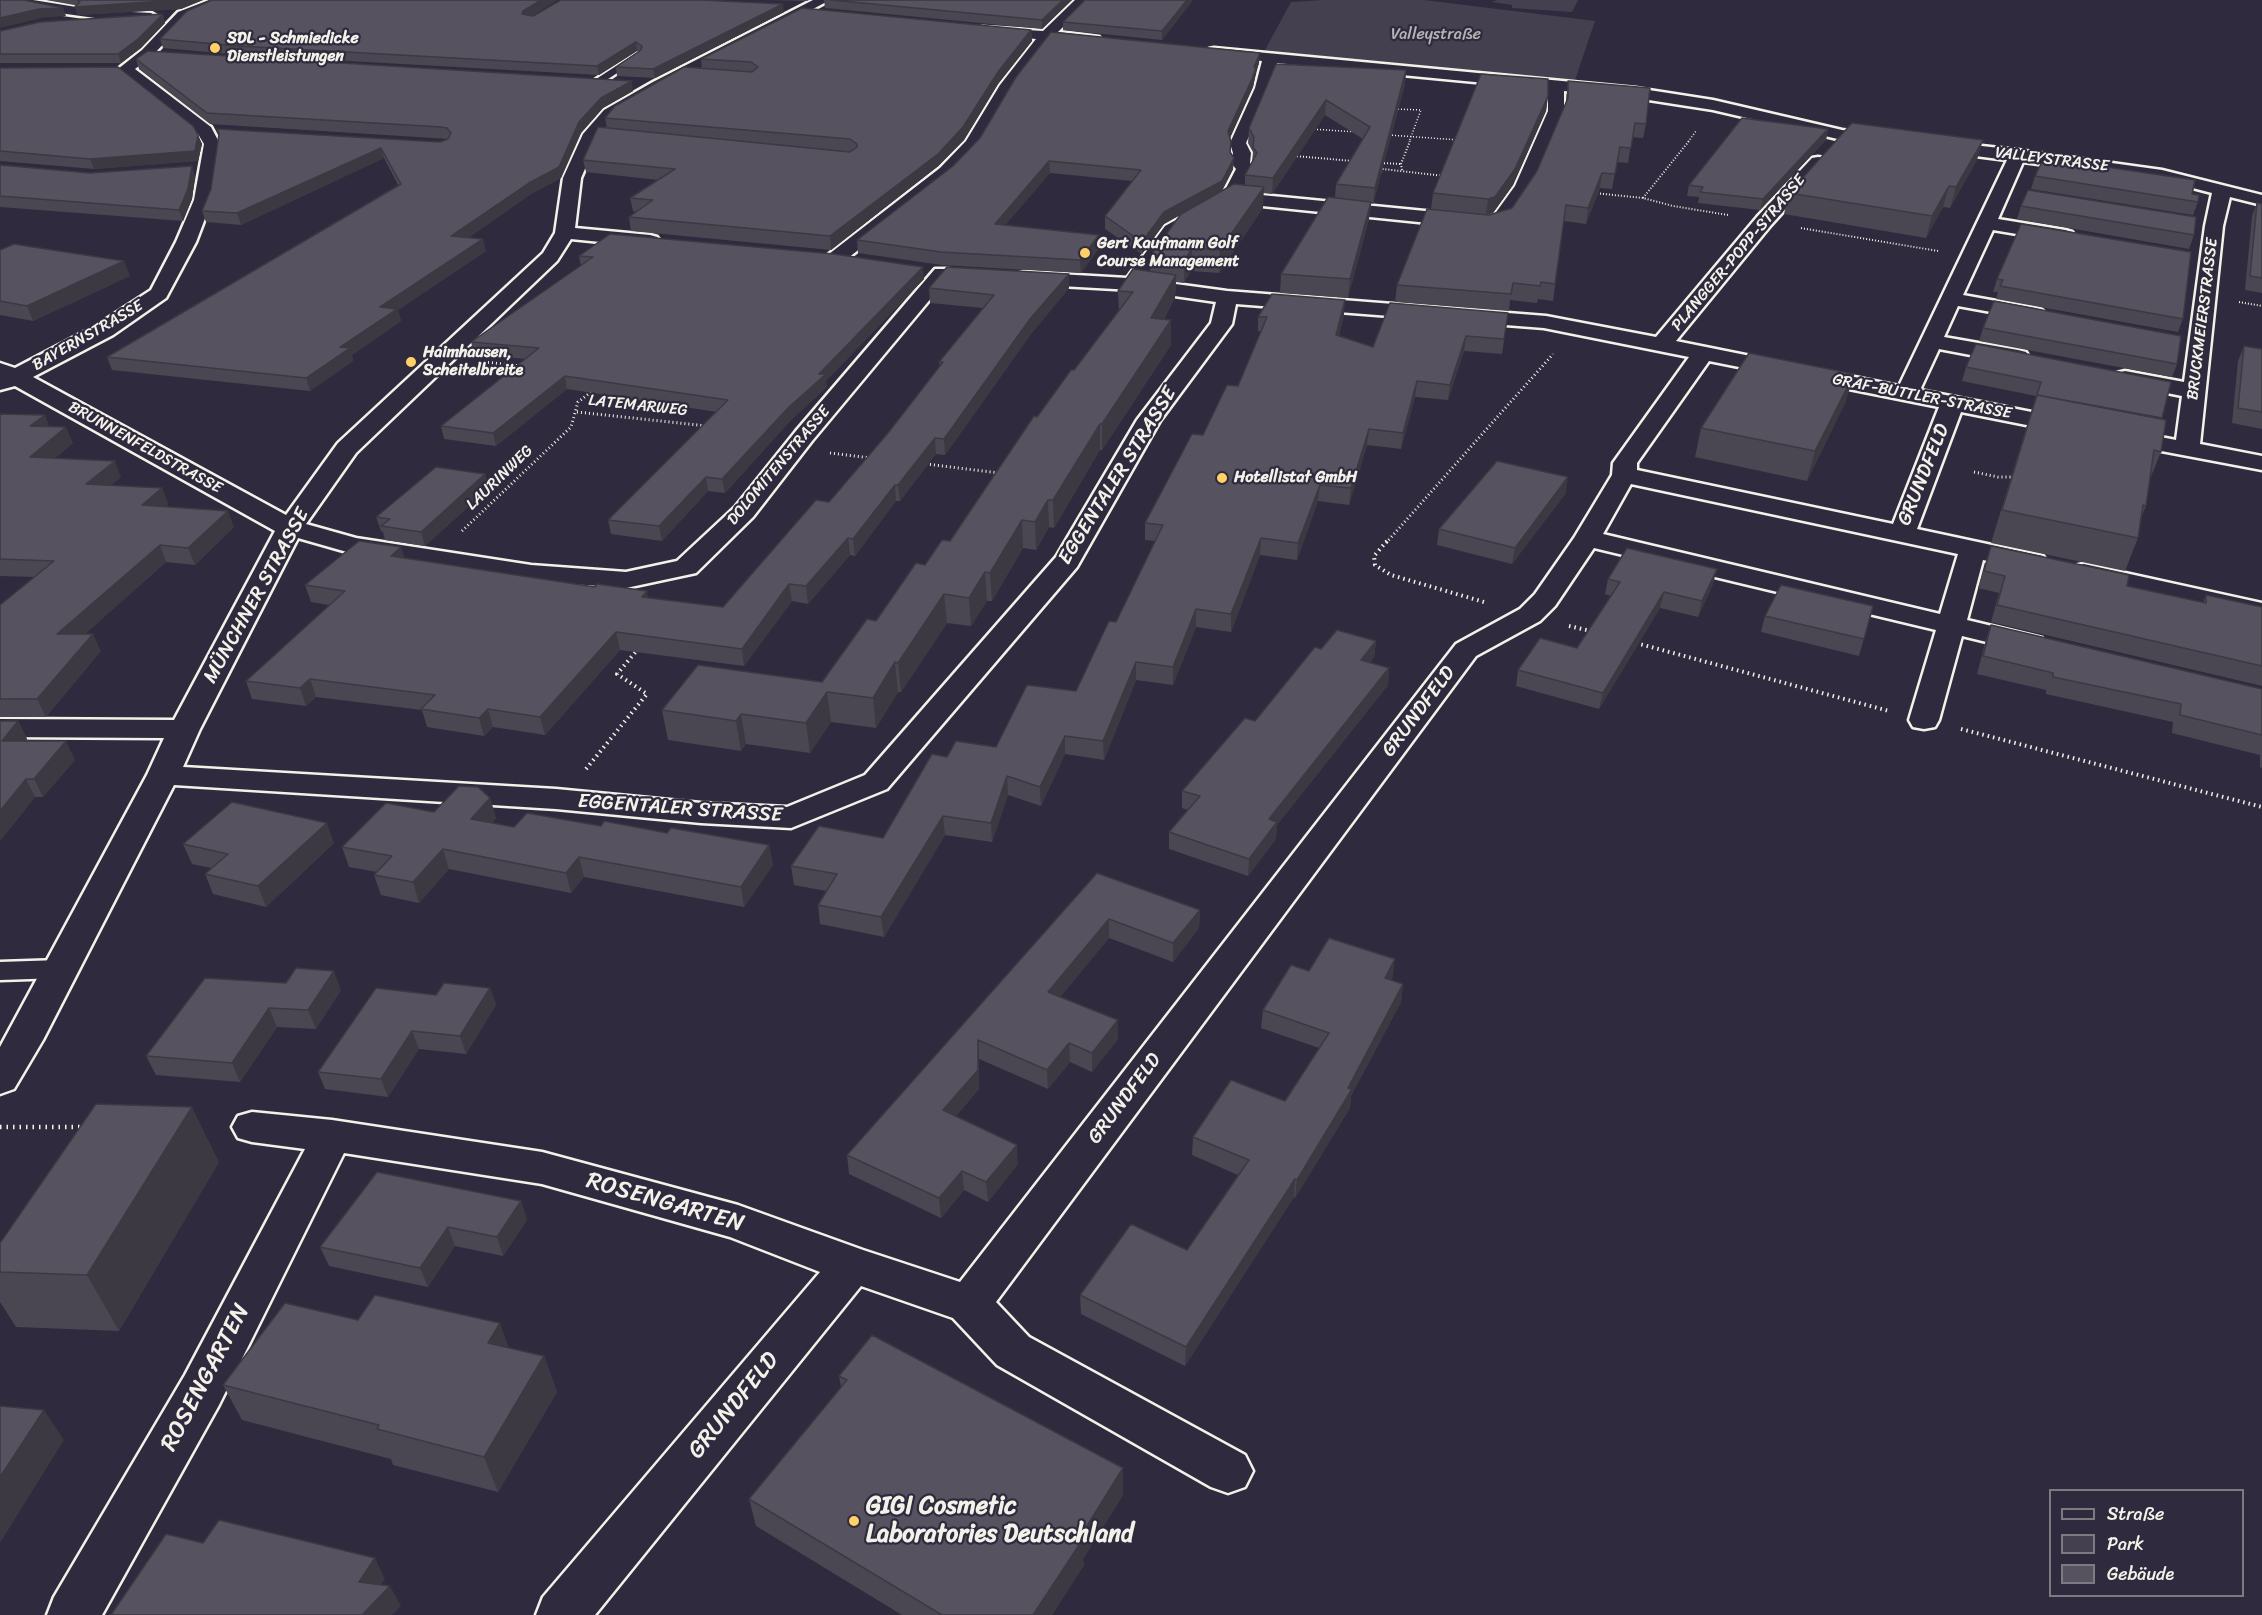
<!DOCTYPE html>
<meta charset="utf-8">
<style>
body{margin:0}
#map{position:relative;width:2262px;height:1615px;overflow:hidden;background:#2f2a3d;font-family:Sriracha,sans-serif}
canvas{display:block}
.legend{position:absolute;left:2049px;top:1489px;width:195px;height:108px;box-sizing:border-box;background:#2f2a3d;border:2px solid #7e7a81;margin:0;padding:8px 10px;list-style:none;font-size:18px;color:#f4f1e8}
.legend li{display:flex;align-items:center;gap:12px;height:30px}
.legend b{width:30px;border:2px solid #7e7a81}
</style>
<div id="map">
<canvas width="2262" height="1615"></canvas>
<ul class="legend">
<li><b style="height:8px;background:#2f2a3d"></b>Straße</li>
<li><b style="height:16px;background:#454050"></b>Park</li>
<li><b style="height:16px;background:#56525f"></b>Gebäude</li>
</ul>
</div>
<script>
const c = document.querySelector('canvas').getContext('2d');
c.lineJoin = 'round';
function fill(path, color) {
  c.fillStyle = color;
  c.fill(path, 'evenodd');
}
function toPath(rows) {
  const path = new Path2D();
  for (const r of rows) {
    path.moveTo(r[0], r[1]);
    for (let i = 2; i < r.length; i += 2) path.lineTo(r[i], r[i + 1]);
  }
  return path;
}
function stroke(path, color, width, dash) {
  c.strokeStyle = color;
  c.lineWidth = width;
  c.lineCap = dash ? 'butt' : 'round';
  c.setLineDash(dash || []);
  c.stroke(path);
}
function label(font, color, halo, rows, align = 'center') {
  c.font = font + ' Sriracha,sans-serif';
  c.lineWidth = 4.5;
  c.setLineDash([]);
  c.textBaseline = 'middle';
  c.strokeStyle = halo;
  c.fillStyle = color;
  for (const [text, x, y, turn = 0] of rows) {
    c.save();
    c.translate(x, y);
    c.rotate((+turn || 0) * Math.PI / 180);
    c.textAlign = isNaN(turn) ? turn : align;
    if (halo) c.strokeText(text, 0, 0);
    c.fillText(text, 0, 0);
    c.restore();
  }
}
const green = toPath([
 [1323,0,1424,0,1595,21,1574,83,1265,50,1291,2],
 [1497,0,1578,0,1572,12,1512,8,1512,5,1492,2]
]);
const pathFar4 = toPath([
 [1395,109,1421,110,1409,142],
 [1311,129,1357,132],
 [1389,135,1459,140],
 [1688,142,1696,131]
]);
const pathFar3 = toPath([
 [1294,156,1353,161],
 [1381,163,1401,164],
 [1402,170,1401,164,1410,141],
 [1381,172,1383,169,1444,176],
 [1594,193,1643,198,1673,206,1728,215],
 [1643,198,1689,141],
 [1801,228,1938,251],
 [2239,302,2262,306]
]);
const pathFar2 = toPath([
 [484,362,521,366],
 [577,412,707,426],
 [830,453,871,458],
 [926,464,999,473],
 [1974,472,1998,477,2015,477],
 [462,531,571,427,578,402,594,390],
 [1386,543,1553,354]
]);
const pathFar1 = toPath([
 [1387,541,1374,556,1375,565,1391,575,1484,602],
 [1569,626,1591,631],
 [1636,643,1889,711],
 [1961,729,2262,807],
 [586,769,647,694,617,674,639,648]
]);
const path = toPath([
 [0,1127,83,1127]
]);
const lane = toPath([
 [636,53,641,56,640,58,599,85,590,83,636,53],
 [60,960,69,963,73,969,69,975,60,978,0,980,0,962,60,960]
]);
const street = toPath([
 [10,0,33,0,95,10,151,13,158,17,151,21,95,18,45,11,12,3,10,0],
 [209,0,228,0,188,18,152,56,135,69,211,127,220,144,212,200,196,242,166,298,113,335,33,377,286,515,338,443,543,253,555,233,563,178,583,134,604,110,653,82,813,0,830,0,663,88,616,116,599,136,581,178,575,228,650,235,657,237,660,241,657,245,650,247,571,239,557,261,356,453,306,524,356,538,531,565,626,572,677,561,735,507,796,431,935,269,949,269,952,273,812,441,753,517,696,573,626,588,531,581,354,554,298,538,200,729,183,767,556,789,701,803,787,807,865,775,1056,557,1137,420,1211,323,1216,302,1133,290,1024,284,1017,282,1014,278,1017,274,1024,272,1127,278,1165,226,1223,194,1236,169,1232,164,1233,153,1230,143,1255,88,1262,61,1209,55,1207,52,1209,49,1214,48,1636,88,1713,100,1842,130,1885,135,1893,140,1885,145,1842,140,1713,110,1636,98,1564,91,1564,111,1533,186,1508,223,1487,229,1233,203,1179,234,1146,280,1227,291,1546,316,1656,337,1757,217,1812,158,1818,157,1824,158,1827,162,1824,166,1771,225,1676,341,1899,386,2007,160,1936,151,1930,150,1928,146,1930,142,1936,141,2018,150,2162,170,2262,195,2262,205,2230,197,2223,226,2200,444,2262,456,2262,470,2119,443,2111,441,2107,436,2111,431,2119,429,2176,440,2182,396,2117,383,2114,378,2117,373,2125,371,2184,382,2205,226,2212,193,2162,180,2023,162,1998,219,2065,230,2072,232,2075,236,2072,240,2065,242,1993,230,1963,295,2035,308,2042,310,2046,314,2042,318,2035,320,1958,306,1944,337,2018,350,2026,352,2029,357,2026,362,2018,364,1939,349,1920,390,2072,420,2080,422,2084,427,2080,432,2072,434,1961,412,1917,529,2043,556,2047,562,2043,568,2033,570,1983,560,1967,620,2042,638,2047,644,2042,650,2032,653,1962,636,1939,720,1935,727,1924,729,1913,727,1909,720,1936,630,1594,548,1555,606,1540,621,1476,656,996,1302,1029,1337,1245,1455,1253,1471,1245,1487,1228,1493,1211,1487,997,1365,953,1318,861,1286,595,1615,536,1615,543,1597,820,1272,730,1237,542,1184,344,1153,219,1405,102,1615,47,1615,54,1597,185,1375,305,1149,252,1142,238,1138,232,1127,238,1116,252,1112,332,1120,542,1152,738,1205,863,1250,960,1282,1456,644,1520,609,1535,594,1574,538,1612,475,1613,463,1689,357,1544,328,1236,304,1232,324,1160,421,1077,567,887,789,791,828,701,823,556,809,174,785,43,1040,14,1089,0,1094,0,1047,147,775,164,738,0,737,0,719,174,720,275,531,15,386,0,390,0,363,15,368,97,325,151,290,176,242,194,200,204,144,198,134,118,69,142,50,178,12,209,0],
 [1277,63,1548,89,1548,111,1515,186,1494,215,1486,217,1241,193,1254,168,1250,163,1251,153,1246,143,1271,88,1277,63],
 [1709,361,1939,407,1893,524,1637,470,1637,463,1709,361],
 [1631,484,1958,554,1940,614,1603,534,1631,484],
 [1075,0,1090,0,1058,32,1099,37,1101,40,1099,43,1050,40,1015,86,979,148,952,176,843,262,829,262,826,258,829,254,940,168,966,141,1000,85,1036,39,987,34,980,30,982,27,1043,31,1075,0],
 [2084,564,2262,603,2262,619,2074,578,2070,572,2074,566,2084,564]
]);
const wall = toPath([
 [46,0,203,0,181,9,78,15,75,7,76,6,74,5],
 [212,0,557,0,531,16,533,16,784,12,655,78,617,76,616,67,638,52,637,51,599,75,240,55,163,48,160,39],
 [768,0,809,0,807,1],
 [824,0,1072,0,1042,29,825,8],
 [1193,0,1162,40,1063,30,1063,22],
 [165,23,141,48,121,63,0,63,0,31],
 [1031,30,1032,41,998,84,964,140,938,166,831,250,631,231,629,217,637,212,633,211,630,198,658,180,586,172,583,160,607,128,605,118,702,69,701,59],
 [136,59,633,91,603,108,581,133,561,178,531,194,468,238,486,251,398,310,401,321,352,355,353,361,310,391,112,370,107,357,398,185,384,158,241,225,206,222,202,211,211,189,219,135,217,129,440,142,449,139,210,124,139,69],
 [1259,63,1256,71,1255,77,1253,87,1230,138,1231,153,1234,158,1233,169,1222,191,1245,185,1245,175,1252,162,1253,152,1248,143,1249,128,1406,70,1405,84,1373,204,1371,203,1369,219,1348,298,1280,293,1281,274,1335,198,1336,184,1363,139,1325,115,1272,194,1263,193,1263,208,1219,273,1191,271,1184,283,1176,282,1175,298,1164,319,1171,320,1171,345,1102,450,1100,450,1054,528,1049,527,1036,550,1023,548,992,601,987,601,971,626,947,623,901,692,898,692,876,728,831,722,810,753,746,744,741,751,668,740,662,710,822,682,925,565,950,541,1037,417,1074,370,1119,312,1118,291,1150,271,1150,256,1180,215,1164,224,1142,254,1105,229,1105,216,1132,181,1050,173,1005,225,1099,235,1099,248,1081,273,942,265,858,253,857,240],
 [0,68,198,135,202,144,198,161,94,169,0,161],
 [1568,81,1646,124,1643,138,1632,137,1628,163,1617,162,1612,189,1600,188,1586,224,1564,221,1553,301,1538,299,1537,303,1510,300,1509,311,1395,302,1397,285,1489,215,1512,208,1537,171,1566,102],
 [1548,96,1546,111,1513,185,1493,213,1486,215,1431,209,1433,193],
 [1828,129,1826,140,1760,210,1698,203,1699,197,1687,196,1689,185],
 [1977,160,1950,208,1943,207,1926,238,1784,214,1789,193],
 [0,165,90,173,195,176,192,199,183,221,0,207],
 [2035,176,2192,194,2198,202,2193,215,2031,189],
 [2257,203,2262,204,2262,293,2245,290,2252,216],
 [2021,206,2194,235,2189,249,2017,219],
 [0,250,130,276,33,321,0,315],
 [579,256,924,279,826,381,827,387,791,420,725,493,708,491,662,541,611,534,608,520,717,412,567,389,496,446,444,439,441,426,525,359,474,354,471,342,581,266],
 [1997,279,2183,319,2178,332,1996,299,1998,292,1993,292],
 [929,288,1069,288,1031,334,945,455,936,454,900,501,896,501,855,556,850,555,808,604,792,601,744,666,620,650,545,735,493,727,484,736,427,727,422,710,316,697,306,706,252,699,246,681,329,605,311,602,305,585,401,547,404,558,648,598,723,607,829,502,888,433,940,367,939,362,983,308,930,303],
 [1508,313,1502,354,1464,351,1448,400,1415,397,1401,449,1367,445,1349,505,1318,501,1297,560,1260,555,1231,632,1196,627,1173,685,1136,680,1104,760,1065,754,1041,806,1008,795,992,842,945,835,884,937,820,924,818,905,826,891,794,885,791,866,883,838,947,757,996,747,1076,691,1116,622,1155,541,1145,540,1145,523,1203,435,1238,386,1261,332,1258,331,1258,317,1344,315,1339,335,1373,347],
 [1983,328,2177,364,2172,377,1979,341],
 [2244,346,2262,349,2262,429,2232,423,2238,361],
 [1966,367,2171,382,2162,419,2161,452,2150,479,2146,506,2141,518,2138,538,2125,571,1991,543,2036,396,1962,381],
 [1846,401,1807,481,1695,457,1701,428],
 [0,414,49,427,73,443,55,458,121,477,111,485,162,488,168,504,166,506,234,527,195,565,166,562,85,634,101,651,46,717,0,717,0,605,35,577,0,576],
 [485,474,489,488,425,546,385,540,383,532,381,531,376,517],
 [1566,493,1512,564,1437,545,1439,529],
 [1991,546,2127,586,2203,603,2206,595,2262,607,2262,686,1991,622,1999,593,1978,588],
 [1608,579,1713,584,1698,617,1660,608,1599,709,1516,686,1518,670,1577,648,1611,596,1605,594],
 [1873,606,1859,656,1761,632,1765,616],
 [1991,625,2262,689,2262,768,2260,767,2260,755,2172,733,2173,722,2046,694,2046,690,1977,674,1985,643],
 [1376,641,1374,657,1370,663,1389,668,1388,685,1277,825,1276,839,1248,876,1169,849,1169,832,1188,810,1182,808,1182,791,1255,721,1321,649],
 [0,721,18,721,27,739,26,741,75,760,43,797,35,797,0,841],
 [490,798,496,818,492,823,514,827,601,826,769,845,773,865,744,907,584,877,571,893,449,869,419,903,381,895,374,875,377,872,349,867,342,847,434,812],
 [334,843,266,907,213,894,205,874,211,868,192,864,183,844],
 [1097,873,1200,910,1199,928,1173,962,1109,938,1060,997,1118,1039,1092,1072,1070,1062,1048,1089,979,1059,979,1089,956,1116,1018,1164,988,1202,964,1190,941,1218,849,1174,847,1155],
 [1309,971,1393,977,1391,980,1403,984,1401,1002,1351,1096,1350,1108,1295,1198,1294,1197,1185,1366,1081,1314,1080,1295,1187,1250,1238,1175,1192,1155,1193,1137,1285,1101,1319,1048,1261,1028,1263,1010],
 [205,978,341,990,316,1029,277,1027,240,1082,156,1075,146,1056],
 [490,988,496,1005,466,1054,419,1049,388,1097,325,1089,318,1072,436,995],
 [219,1162,119,1331,16,1327,0,1302,0,1243],
 [521,1201,527,1220,503,1256,455,1246,428,1287,329,1266,320,1247],
 [358,1320,508,1348,544,1356,557,1392,498,1492,393,1465,391,1459,242,1420,223,1385],
 [839,1376,1123,1495,1083,1559,1084,1565,1052,1615,902,1615,756,1526,749,1499,841,1387]
]);
const shadedWall = toPath([
 [179,0,203,0,181,9,78,15,75,7],
 [541,0,557,0,525,19,522,14,523,11],
 [1063,0,1072,0,1042,29,1042,20],
 [1187,0,1193,0,1162,40,1162,31],
 [783,4,784,12,655,78,653,69],
 [63,8,66,16,42,18,0,28,0,18,39,9],
 [163,14,165,23,141,48,121,63,118,54],
 [1031,30,1032,41,998,84,964,140,938,166,831,250,830,236,998,72],
 [636,42,637,51,599,75,597,66],
 [1260,53,1259,63,1256,71,1255,77,1253,87,1228,142,1228,131],
 [1406,70,1405,84,1373,204,1375,188],
 [632,81,633,91,603,108,581,133,561,178,531,194,453,248,451,236,601,98],
 [1548,96,1546,111,1513,185,1493,213,1486,215,1488,199],
 [1326,100,1325,115,1272,194,1273,178],
 [1828,129,1826,140,1760,210,1763,199],
 [198,135,202,144,198,161,94,169,90,159],
 [1983,140,1977,160,1950,208,1956,187],
 [381,148,384,158,241,225,237,213],
 [1234,158,1233,169,1221,192,1164,224,1142,254,1142,242,1164,212],
 [1049,161,1050,173,996,236,995,224],
 [192,166,195,176,192,199,183,221,179,210],
 [1602,173,1600,188,1586,224,1588,208],
 [1949,186,1943,207,1926,238,1932,216],
 [1264,187,1263,208,1219,273,1220,250],
 [1371,202,1369,219,1348,298,1350,279],
 [1099,235,1099,248,1081,273,1080,260],
 [483,239,486,251,398,310,401,321,352,355,353,361,310,391,306,378,340,347,380,307],
 [1192,248,1191,271,1184,283,1185,260],
 [124,261,130,276,33,321,27,306],
 [923,267,924,279,826,381,827,387,791,420,725,493,722,479,819,374],
 [1069,274,1069,288,1031,334,945,455,944,439,1030,319],
 [1176,275,1175,298,1151,342,1151,318],
 [1345,300,1344,315,1335,350,1336,335],
 [1171,320,1171,345,1102,450,1102,424],
 [1466,336,1464,351,1448,400,1450,385],
 [1854,374,1846,401,1807,481,1815,451],
 [565,376,567,389,496,446,493,433],
 [1417,381,1415,397,1401,449,1403,433],
 [45,415,51,431,30,426],
 [1100,424,1100,450,1054,528,1053,500],
 [66,427,73,443,37,473,30,457],
 [1369,429,1367,445,1349,505,1351,488],
 [935,438,936,454,900,501,898,485],
 [115,461,121,477,93,500,86,484],
 [485,474,489,488,425,546,421,532],
 [706,477,708,491,662,541,659,526],
 [1568,477,1566,493,1512,564,1515,548],
 [895,485,896,501,855,556,853,539],
 [1320,485,1318,501,1297,560,1298,543],
 [162,488,168,504,149,521,142,505],
 [1048,500,1049,527,1036,550,1035,522],
 [228,511,234,527,195,565,188,548],
 [1022,520,1023,548,992,601,990,573],
 [848,538,850,555,808,604,806,586],
 [1261,538,1260,555,1231,632,1231,614],
 [160,545,166,562,65,652,57,634],
 [401,547,406,564,391,556],
 [1717,569,1713,584,1698,617,1702,601],
 [985,572,987,601,971,626,969,598],
 [789,584,792,601,744,666,742,649],
 [647,591,650,608,642,597],
 [1664,592,1660,608,1599,709,1603,693],
 [944,594,947,623,901,692,898,663],
 [1196,609,1196,627,1173,685,1173,667],
 [616,632,620,650,545,735,540,717],
 [93,634,101,651,46,717,37,699],
 [1376,641,1374,657,1359,676,1361,660],
 [895,662,898,692,876,728,873,698],
 [1136,662,1136,680,1104,760,1103,741],
 [1389,668,1388,685,1277,825,1276,839,1248,876,1249,859,1269,819],
 [310,679,316,697,306,706,300,688],
 [827,692,831,722,810,753,806,723],
 [488,709,493,727,484,736,479,718],
 [741,714,746,744,741,751,736,721],
 [18,721,27,739,11,759,2,741],
 [1065,736,1065,754,1041,806,1040,787],
 [66,741,75,760,43,797,34,779],
 [1007,776,1008,795,992,842,991,823],
 [26,779,35,797,0,841,0,811],
 [490,798,496,818,477,839,471,819],
 [943,816,945,835,884,937,881,917],
 [327,823,334,843,266,907,258,886],
 [769,845,773,865,744,907,741,887],
 [443,849,449,869,419,903,413,882],
 [579,857,584,877,571,893,566,873],
 [1200,910,1199,928,1173,962,1173,943],
 [1109,919,1109,938,1049,1011,1048,992],
 [1395,959,1393,977,1382,996,1385,978],
 [334,971,341,990,316,1029,308,1010],
 [1403,984,1401,1002,1351,1096,1350,1108,1295,1198,1297,1180],
 [490,988,496,1005,466,1054,460,1036],
 [269,1008,277,1027,240,1082,232,1063],
 [1118,1020,1118,1039,1092,1072,1092,1053],
 [412,1031,419,1049,388,1097,381,1079],
 [978,1040,979,1059,979,1089,945,1129,943,1110],
 [1069,1043,1070,1062,1048,1089,1047,1070],
 [192,1107,219,1162,119,1331,87,1275],
 [1017,1145,1018,1164,988,1202,986,1182],
 [962,1171,964,1190,941,1218,939,1198],
 [1295,1179,1294,1197,1185,1366,1186,1347],
 [521,1201,527,1220,503,1256,497,1237],
 [448,1227,455,1246,428,1287,420,1268],
 [500,1323,513,1359,488,1343],
 [544,1356,557,1392,498,1492,484,1457],
 [44,1410,64,1440,0,1543,0,1477],
 [1123,1468,1123,1495,1083,1559,1084,1565,1052,1615,1033,1615,1080,1537],
 [375,1558,385,1579,370,1602,359,1582],
 [390,1586,401,1606,392,1615,362,1615]
]);
const building = toPath([
 [0,0,24,0,63,8,39,9,0,18,0,0],
 [77,0,179,0,75,7,80,2,77,0],
 [212,0,541,0,523,11,522,14,533,16,561,0,702,0,783,4,653,69,616,67,641,50,642,46,636,42,597,66,238,46,160,39,187,11,212,0],
 [831,0,1063,0,1042,20,831,0],
 [1085,0,1187,0,1162,31,1063,22,1085,0],
 [802,8,1031,30,998,72,963,127,938,154,830,236,629,217,653,200,630,198,675,169,583,160,598,127,850,152,857,147,857,144,850,139,605,118,615,106,684,67,752,72,758,67,751,62,701,59,802,8],
 [163,14,138,39,118,54,0,54,0,31,40,22,163,14],
 [1051,32,1260,53,1254,67,1256,67,1253,77,1228,131,1231,142,1230,152,1234,158,1222,181,1164,212,1142,242,1105,216,1141,170,1049,161,995,224,1099,235,1080,260,941,252,857,240,953,166,980,138,1016,77,1051,32],
 [148,51,632,81,601,98,579,122,559,167,529,183,451,236,483,239,380,307,397,309,340,347,350,348,306,378,107,357,401,184,381,148,237,213,202,211,211,189,219,134,217,129,440,142,448,139,451,133,447,128,441,127,207,113,136,59,148,51],
 [1276,64,1406,70,1375,188,1336,184,1370,127,1326,100,1273,178,1245,175,1257,153,1253,147,1254,137,1249,128,1276,64],
 [118,67,193,126,198,135,195,151,90,159,0,151,0,68,118,67],
 [1481,74,1548,79,1548,96,1515,169,1495,197,1488,199,1433,193,1481,74],
 [1568,81,1650,88,1646,124,1635,123,1631,148,1620,147,1615,174,1602,173,1588,208,1566,205,1555,284,1541,282,1540,286,1513,283,1511,294,1397,285,1427,209,1489,215,1512,208,1537,171,1568,98,1568,81],
 [1742,118,1828,129,1763,199,1700,192,1703,187,1689,185,1742,118],
 [1852,123,1983,140,1956,187,1949,186,1932,216,1789,193,1852,123],
 [2044,158,2195,180,2192,194,2199,195,2198,202,2035,176,2044,158],
 [0,165,90,173,192,166,188,189,179,210,0,196,0,165],
 [1234,184,1264,187,1220,250,1192,248,1185,260,1150,256,1181,214,1234,184],
 [2028,190,2196,217,2194,235,2021,206,2028,190],
 [1328,197,1371,202,1350,279,1281,274,1328,197],
 [2257,203,2262,204,2262,278,2250,276,2257,203],
 [2021,224,2191,252,2183,319,2000,286,2003,280,1997,279,2021,224],
 [610,234,834,254,923,267,819,374,826,374,789,407,722,479,706,477,659,526,608,520,728,400,565,376,493,433,441,426,539,348,471,342,593,257,579,256,610,234],
 [14,244,124,261,27,306,0,301,0,250,14,244],
 [947,267,1069,274,1030,319,944,439,935,438,898,485,895,485,853,539,848,538,806,586,789,584,742,649,616,632,540,717,488,709,479,718,421,709,435,695,310,679,300,688,246,681,345,591,305,585,359,541,401,547,391,556,595,587,597,584,647,591,642,597,723,607,816,500,829,502,888,433,943,362,939,362,994,295,929,288,947,267],
 [1133,269,1176,275,1151,318,1171,320,1102,424,1100,424,1053,500,1048,500,1035,522,1022,520,990,573,985,572,969,598,944,594,898,663,895,662,873,698,827,692,806,723,741,714,736,721,662,710,698,665,822,682,867,619,876,621,916,563,925,565,942,540,950,541,1034,416,1037,417,1071,370,1074,370,1133,292,1118,291,1133,269],
 [1272,294,1345,300,1336,335,1373,347,1390,303,1508,313,1504,339,1466,336,1450,385,1417,381,1403,433,1369,429,1351,488,1320,485,1298,543,1261,538,1231,614,1196,609,1173,667,1136,662,1103,741,1065,736,1040,787,1007,776,991,823,943,816,881,917,818,905,837,874,791,866,819,826,883,838,932,754,947,757,956,741,996,747,1027,685,1076,691,1109,621,1116,622,1163,525,1145,523,1192,434,1203,435,1227,385,1238,386,1267,317,1258,317,1272,294],
 [1994,301,2181,336,2177,364,1983,328,1994,301],
 [1976,344,2171,382,2162,418,2037,395,2041,382,1966,367,1976,344],
 [2244,346,2262,349,2262,412,2238,408,2244,346],
 [1749,353,1854,374,1815,451,1701,428,1749,353],
 [2037,395,2166,420,2161,452,2154,450,2146,506,2143,505,2138,538,2002,510,2037,395],
 [0,414,45,415,30,426,66,427,30,457,115,461,86,484,162,488,142,505,228,511,188,548,160,545,57,634,93,634,37,699,0,699,0,605,54,561,0,559,0,414],
 [1497,461,1568,477,1515,548,1439,529,1497,461],
 [436,467,485,474,421,532,381,526,390,519,376,517,436,467],
 [1991,546,2129,575,2127,586,2206,603,2206,595,2262,607,2262,666,1997,605,2005,576,1984,571,1991,546],
 [1627,548,1717,569,1702,601,1664,592,1603,693,1518,670,1540,638,1577,648,1620,582,1608,579,1627,548],
 [1781,585,1873,606,1864,639,1765,616,1781,585],
 [1991,625,2262,689,2262,735,2180,715,2181,704,2053,677,2053,673,1983,656,1991,625],
 [1337,630,1376,641,1361,660,1389,668,1269,819,1277,822,1249,859,1169,832,1200,796,1182,791,1245,718,1255,721,1315,647,1321,649,1337,630],
 [0,721,18,721,2,741,66,741,34,779,26,779,0,811,0,721],
 [459,786,478,787,490,798,471,819,514,827,527,813,601,826,604,821,667,833,671,828,769,845,741,887,579,857,566,873,443,849,413,882,374,875,392,856,342,847,386,803,434,812,459,786],
 [232,802,327,823,258,886,205,874,228,854,183,844,232,802],
 [1097,873,1200,910,1173,943,1109,919,1048,992,1118,1020,1092,1053,1069,1043,1047,1070,978,1040,978,1070,943,1110,1017,1145,986,1182,962,1171,939,1198,847,1155,1097,873],
 [1329,938,1395,959,1385,978,1403,984,1348,1088,1352,1089,1297,1180,1295,1179,1186,1347,1080,1295,1131,1224,1187,1250,1249,1160,1193,1137,1231,1080,1285,1101,1329,1033,1263,1010,1291,965,1309,971,1329,938],
 [296,968,334,971,308,1010,269,1008,232,1063,146,1056,205,978,286,983,296,968],
 [444,983,490,988,460,1036,412,1031,381,1079,318,1072,376,988,436,995,444,983],
 [96,1104,192,1107,87,1275,0,1272,0,1243,96,1104],
 [377,1172,521,1201,497,1237,448,1227,420,1268,320,1247,377,1172],
 [375,1295,500,1323,488,1343,544,1356,484,1457,377,1429,379,1425,223,1385,285,1303,358,1320,375,1295],
 [872,1335,1123,1468,1080,1537,1083,1539,1033,1615,942,1615,749,1499,847,1380,839,1376,872,1335],
 [0,1406,44,1410,0,1477,0,1406],
 [219,1520,375,1558,359,1582,390,1586,362,1615,111,1615,166,1534,203,1543,219,1520]
]);
const markers = [
 [215,48,6,"#ffd166"],
 [1085,253,6,"#ffd166"],
 [411,362,6,"#ffd166"],
 [1222,478,6,"#ffd166"],
 [854,1521,6,"#ffd166"]
];
const farParknames = [
 ["Valleystraße",1436,35]
];
const farPoinames = [
 ["SDL - Schmiedicke",227,39],
 ["Dienstleistungen",227,57],
 ["Gert Kaufmann Golf",1097,244],
 ["Course Management",1097,262],
 ["Haimhausen,",423,353],
 ["Scheitelbreite",423,371],
 ["Hotellistat GmbH",1234,478]
];
const farStreetnames = [
 ["VALLEYSTRASSE",2052,160,7],
 ["PLANGGER-POPP-STRASSE",1739,253,-50],
 ["BRUCKMEIERSTRASSE",2203,319,-83],
 ["BAYERNSTRASSE",88,336,-30],
 ["GRAF-BUTTLER-STRASSE",1922,397,11],
 ["LATEMARWEG",638,406,6],
 ["BRUNNENFELDSTRASSE",145,448,29],
 ["DOLOMITENSTRASSE",779,466,-50],
 ["LAURINWEG",500,478,-44]
];
const streetNames = [
 ["GRUNDFELD",1924,475,-68],
 ["EGGENTALER STRASSE",1118,476,-58],
 ["MÜNCHNER STRASSE",257,596,-61],
 ["GRUNDFELD",1419,712,-53],
 ["EGGENTALER STRASSE",680,809,4],
 ["GRUNDFELD",1125,1099,-53]
];
const nearStreetnames = [
 ["ROSENGARTEN",665,1203,16],
 ["ROSENGARTEN",206,1378,-62],
 ["GRUNDFELD",734,1406,-51]
];
const nearPoinames = [
 ["GIGI Cosmetic",866,1507],
 ["Laboratories Deutschland",866,1535]
];
fill(green, '#454050');
stroke(lane, '#f4f1e8', 5);
stroke(street, '#f4f1e8', 5);
stroke(pathFar4, '#f4f1e8', 1.5, [1, 2]);
stroke(pathFar3, '#f4f1e8', 2, [1, 2]);
stroke(pathFar2, '#f4f1e8', 3, [1, 3]);
stroke(pathFar1, '#f4f1e8', 4, [1.5, 4]);
stroke(path, '#f4f1e8', 4.5, [1.5, 5]);
fill(lane, '#2f2a3d');
fill(street, '#2f2a3d');
fill(wall, '#4a4752');
fill(shadedWall, '#3c3942');
fill(building, '#56525f');
stroke(building, '#3c3942', 1.5);
for (const [x, y, r, color] of markers) {
  const dot = new Path2D();
  dot.arc(x, y, r, 0, 2 * Math.PI);
  c.fillStyle = color;
  c.fill(dot);
  stroke(dot, '#2f2a3d', 2);
}
label('16px', '#b7b3b3', '#2f2a3d', farParknames);
label('bold 16px', '#f4f1e8', '#2f2a3d', farPoinames, 'left');
label('16px', '#f4f1e8', '#2f2a3d', farStreetnames);
label('20px', '#f4f1e8', '#2f2a3d', streetNames);
label('24px', '#f4f1e8', '#2f2a3d', nearStreetnames);
label('bold 24px', '#f4f1e8', '#2f2a3d', nearPoinames, 'left');
</script>
